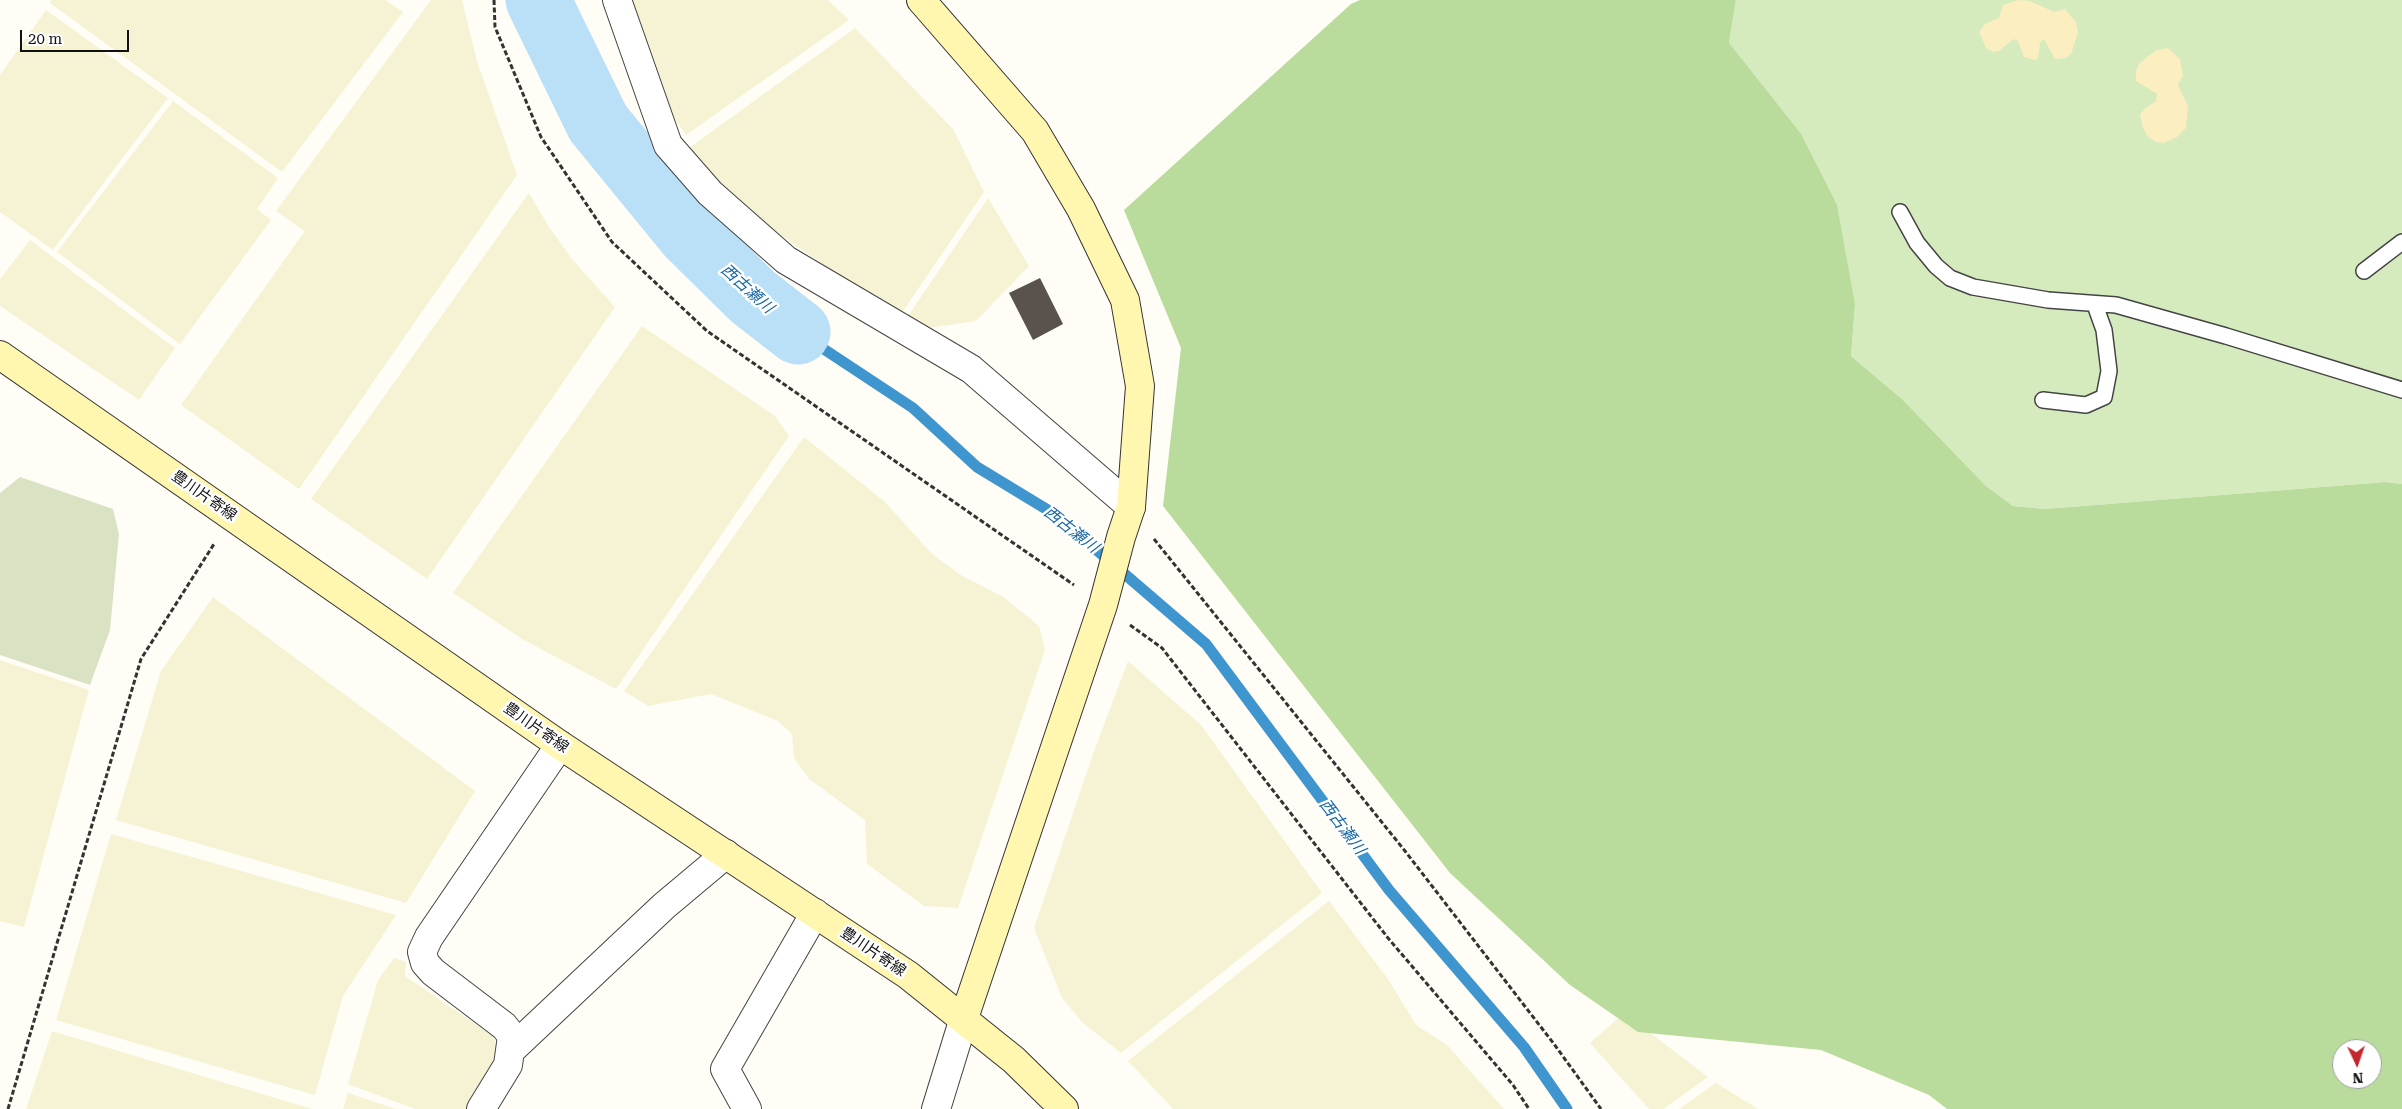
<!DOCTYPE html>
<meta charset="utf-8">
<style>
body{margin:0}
#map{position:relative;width:2402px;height:1109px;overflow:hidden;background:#fffdf5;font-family:"Roboto Serif",serif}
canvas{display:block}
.north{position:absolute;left:2332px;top:1039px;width:50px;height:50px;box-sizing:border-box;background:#fff;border:1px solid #a0a0a0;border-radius:50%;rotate:177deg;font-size:14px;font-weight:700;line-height:20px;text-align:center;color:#111}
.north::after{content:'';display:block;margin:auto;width:18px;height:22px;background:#c4262e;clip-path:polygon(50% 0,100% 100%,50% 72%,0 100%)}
.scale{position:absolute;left:20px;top:30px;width:109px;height:22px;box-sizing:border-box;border:2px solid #111;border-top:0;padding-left:6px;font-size:15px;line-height:18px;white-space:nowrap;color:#111;-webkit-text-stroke:4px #fff;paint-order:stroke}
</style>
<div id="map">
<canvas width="2402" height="1109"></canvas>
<div class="north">N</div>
<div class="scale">20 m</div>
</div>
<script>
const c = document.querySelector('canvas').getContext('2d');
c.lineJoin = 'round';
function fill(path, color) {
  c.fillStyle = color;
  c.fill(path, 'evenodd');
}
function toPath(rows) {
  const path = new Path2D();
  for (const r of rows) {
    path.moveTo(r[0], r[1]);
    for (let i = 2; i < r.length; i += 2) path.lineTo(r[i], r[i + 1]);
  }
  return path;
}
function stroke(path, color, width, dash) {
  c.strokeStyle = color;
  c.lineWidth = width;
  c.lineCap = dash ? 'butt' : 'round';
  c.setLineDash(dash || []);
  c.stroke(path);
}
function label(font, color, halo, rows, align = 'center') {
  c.font = font + ' "Roboto Serif","Noto Sans JP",serif';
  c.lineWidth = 5;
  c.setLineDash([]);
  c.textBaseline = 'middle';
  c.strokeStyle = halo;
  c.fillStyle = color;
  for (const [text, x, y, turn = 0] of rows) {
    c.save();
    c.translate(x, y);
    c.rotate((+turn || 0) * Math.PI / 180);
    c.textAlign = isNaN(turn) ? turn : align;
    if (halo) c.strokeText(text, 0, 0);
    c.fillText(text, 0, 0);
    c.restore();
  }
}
const farmland = toPath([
 [52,0,385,0,403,12,282,172,50,3],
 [431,0,462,0,477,61,517,175,299,489,181,405,305,231,276,211],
 [625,0,828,0,849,20,686,135,655,92],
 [46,10,168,98,53,250,0,212,0,75],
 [855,28,953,129,984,192,899,317,769,227,726,190,689,148],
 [173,101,278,178,257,209,271,220,180,344,57,252],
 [529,193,549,227,572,259,615,307,427,579,311,499],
 [988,198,1029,266,976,321,921,329,906,319],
 [30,240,175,348,139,400,0,306,0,279],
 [642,326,775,416,789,436,616,689,522,639,453,593],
 [804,437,885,502,933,555,961,575,1005,598,1039,626,1045,650,958,908,924,906,867,864,865,820,809,779,794,758,792,734,778,721,711,694,648,706,624,691],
 [213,597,475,791,406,903,116,820,161,671],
 [0,660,89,690,24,927,0,921],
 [1128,661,1201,725,1322,893,1121,1053,1083,1023,1062,998,1034,928,1093,754],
 [111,834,396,915,343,996,315,1095,56,1020],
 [1329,901,1388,979,1416,1025,1447,1045,1504,1109,1173,1109,1128,1061],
 [394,958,406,962,405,976,493,1036,499,1057,466,1109,415,1109,348,1084,378,980],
 [1624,1013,1708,1077,1663,1109,1649,1109,1590,1043],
 [52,1031,312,1109,26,1109],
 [1716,1083,1758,1109,1679,1109],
 [348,1093,396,1109,343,1109]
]);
const green = toPath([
 [1736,0,2402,0,2402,484,2385,482,2045,509,2013,506,1986,486,1903,400,1851,356,1855,305,1729,43]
]);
const forest = toPath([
 [1360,0,1736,0,1729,43,1801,134,1837,205,1855,305,1851,356,1903,400,1986,486,2013,506,2045,509,2385,482,2402,484,2402,1109,1947,1109,1929,1095,1821,1050,1638,1032,1570,985,1450,873,1163,506,1181,348,1124,210,1351,4],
 [2342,1049,2372,1049,2372,1079,2342,1079]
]);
const sand = toPath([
 [2018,0,2030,1,2054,12,2065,9,2069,14,2076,22,2078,33,2071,54,2066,58,2055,59,2044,39,2040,43,2038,58,2035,60,2024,57,2018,41,2014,39,1999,51,1993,52,1986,48,1979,32,1985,24,1999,18,2003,5],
 [2168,48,2180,59,2183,75,2178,85,2188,106,2186,128,2177,137,2164,143,2156,142,2148,137,2143,128,2140,114,2147,107,2156,101,2157,94,2136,81,2136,71,2139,64,2148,56,2157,50]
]);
const cemetery = toPath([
 [20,477,113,509,119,534,110,630,90,685,0,655,0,493]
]);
const stream = toPath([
 [798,332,913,408,977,467,1056,515,1206,644,1389,890,1524,1047,1567,1109]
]);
const river = toPath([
 [538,0,598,123,688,233,753,297,798,332]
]);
const building = toPath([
 [1040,278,1063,324,1033,340,1009,293]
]);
const path = toPath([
 [494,0,495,27,541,137,612,242,707,331,1074,585],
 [1154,539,1405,851,1554,1044,1601,1109],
 [1130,625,1162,648,1388,938,1513,1085,1529,1109],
 [8,1109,141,659,214,544]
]);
const lane = toPath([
 [1900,212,1917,243,1936,266,1950,278,1973,287,2048,300,2116,305,2226,336,2402,390],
 [2364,271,2402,242],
 [2043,400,2086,405,2104,397,2109,371,2104,330,2095,305]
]);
const street = toPath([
 [617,0,668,145,710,193,786,260,971,369,1131,507],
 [511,1050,664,906,726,854],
 [481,1109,508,1065,512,1036,504,1026,433,972,425,963,422,952,429,937,560,745],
 [747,1109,725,1069,815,913],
 [936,1109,964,1018]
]);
const secondary = toPath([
 [921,0,1035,131,1081,209,1125,300,1140,386,1131,507,1121,537,1103,605,964,1018],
 [0,355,560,745,908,975,1014,1060,1064,1109]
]);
const streetNames = [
 ["豊川片寄線",204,496,35],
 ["豊川片寄線",536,728,35],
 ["豊川片寄線",873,952,34]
];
const waterNames = [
 ["西古瀬川",747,289,42],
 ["西古瀬川",1071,530,38],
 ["西古瀬川",1342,827,53]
];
fill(farmland, '#f6f3d4');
fill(green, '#d5ebbd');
fill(forest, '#b9dc9c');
fill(sand, '#fbeec1');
fill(cemetery, '#d9e3c4');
stroke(stream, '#3f96cf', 11);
stroke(river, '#b9e0f7', 65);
fill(building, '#5a524d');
stroke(lane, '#444', 18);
stroke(street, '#444', 30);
stroke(secondary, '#333', 30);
stroke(path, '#333', 3, [5, 2.5]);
stroke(lane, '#fff', 15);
stroke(street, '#fff', 28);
stroke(secondary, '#fff6b0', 28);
label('15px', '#111', '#fff', streetNames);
label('italic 16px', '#1768a6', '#fff', waterNames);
</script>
